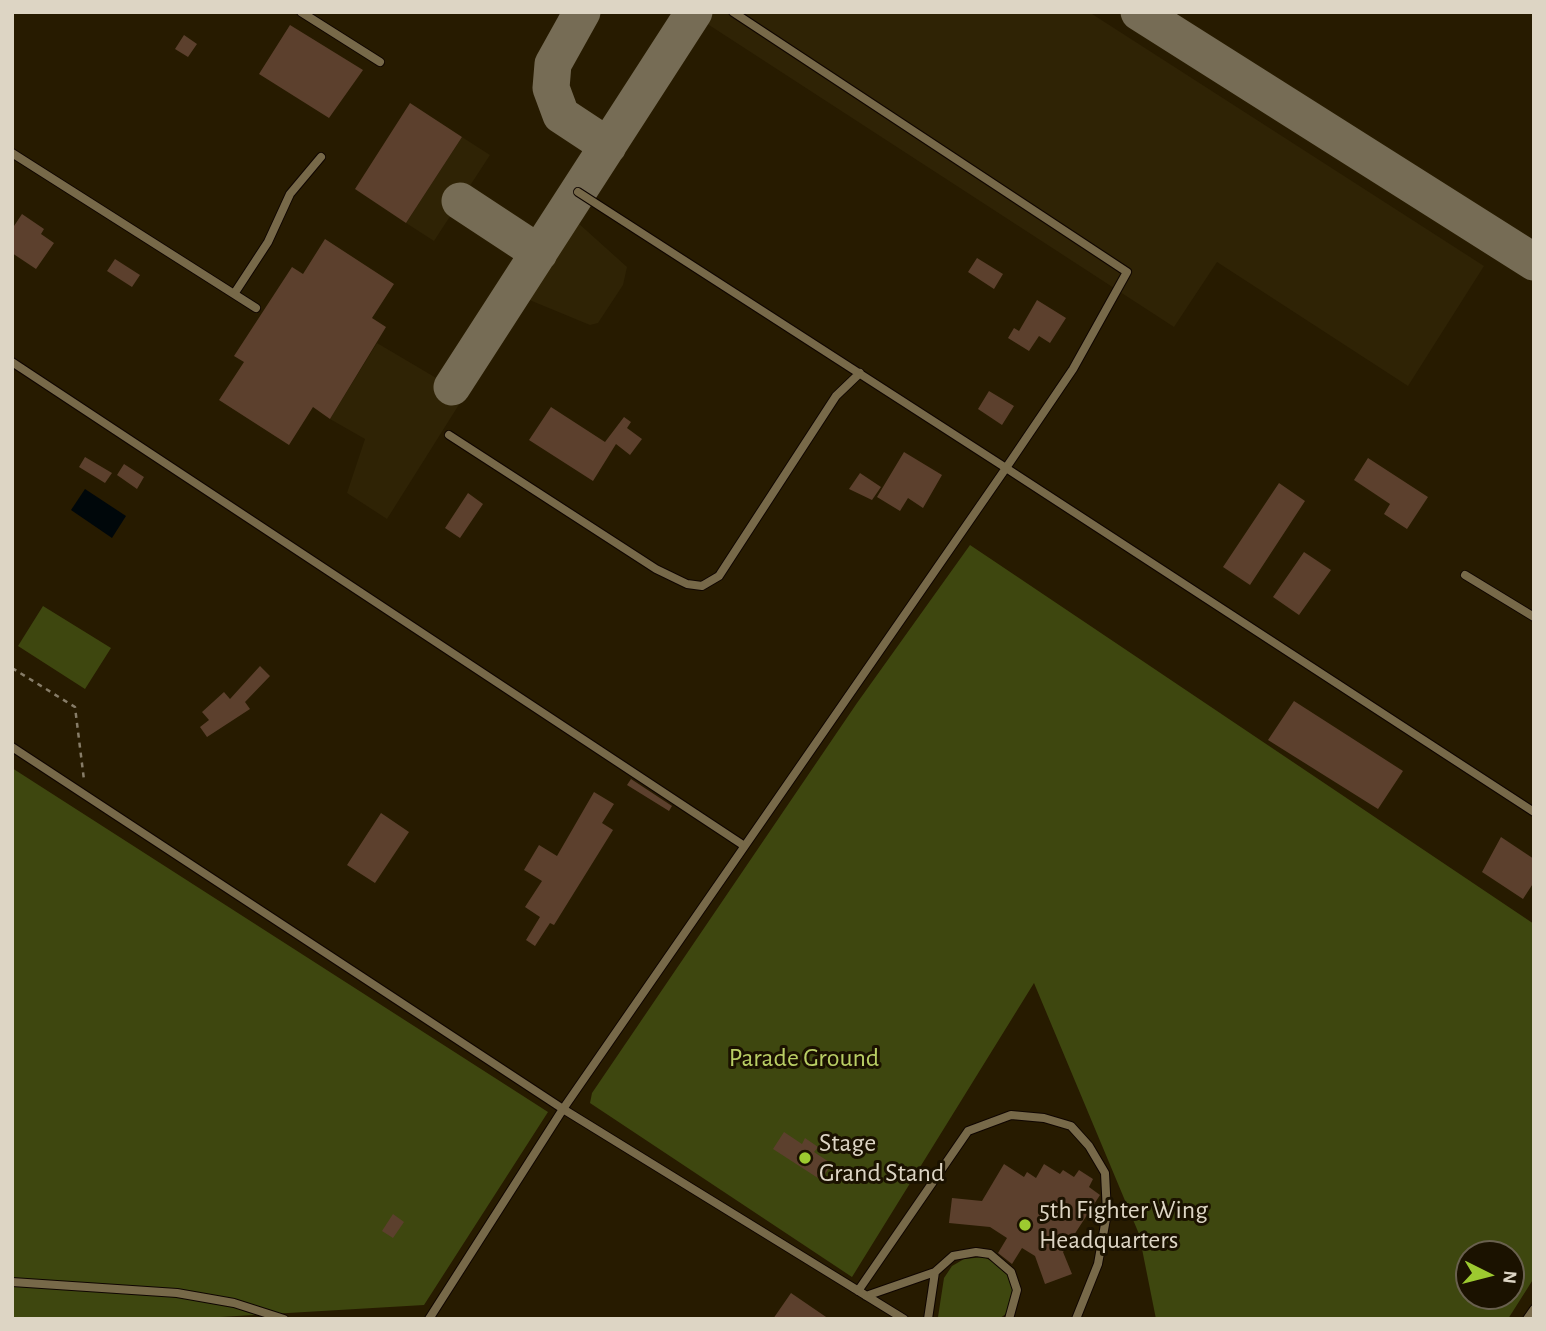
<!DOCTYPE html>
<style>
body{margin:0}
#map{position:relative;width:1546px;height:1331px;overflow:hidden;background:#271b00;font-family:"Alegreya Sans",sans-serif}
canvas{display:block}
.frame{position:absolute;inset:0;border:14px solid #ddd5c4;pointer-events:none}
.north{position:absolute;left:1455px;top:1240px;width:70px;height:70px;box-sizing:border-box;background:#1b1200;border:2px solid #69604e;border-radius:50%;rotate:96deg;font-size:19px;font-weight:700;line-height:28px;text-align:center;color:#ddd5c4}
.north::after{content:'';display:block;margin:auto;width:24px;height:32px;background:#9dca30;clip-path:polygon(50% 0,100% 100%,50% 72%,0 100%)}
</style>
<div id="map">
<canvas width="1546" height="1331"></canvas>
<div class="frame"></div>
<div class="north">N</div>
</div>
<script>
const c = document.querySelector('canvas').getContext('2d');
c.lineJoin = 'round';
function fill(path, color) {
  c.fillStyle = color;
  c.fill(path, 'evenodd');
}
function toPath(rows) {
  const path = new Path2D();
  for (const r of rows) {
    path.moveTo(r[0], r[1]);
    for (let i = 2; i < r.length; i += 2) path.lineTo(r[i], r[i + 1]);
  }
  return path;
}
function stroke(path, color, width, dash) {
  c.strokeStyle = color;
  c.lineWidth = width;
  c.lineCap = dash ? 'butt' : 'round';
  c.setLineDash(dash || []);
  c.stroke(path);
}
function label(font, color, halo, rows, align = 'center') {
  c.font = font + ' "Alegreya Sans",sans-serif';
  c.lineWidth = 6;
  c.setLineDash([]);
  c.textBaseline = 'middle';
  c.strokeStyle = halo;
  c.fillStyle = color;
  for (const [text, x, y, turn = 0] of rows) {
    c.save();
    c.translate(x, y);
    c.rotate((+turn || 0) * Math.PI / 180);
    c.textAlign = isNaN(turn) ? turn : align;
    if (halo) c.strokeText(text, 0, 0);
    c.fillText(text, 0, 0);
    c.restore();
  }
}
const built = toPath([
 [689,12,1089,12,1484,266,1408,386,1217,262,1174,327],
 [462,137,490,155,434,241,406,223],
 [577,222,627,267,623,285,598,323,590,325,527,299],
 [377,343,465,395,387,519,347,493,365,439,330,419]
]);
const green = toPath([
 [970,545,1534,924,1534,1278,1508,1319,1156,1319,1139,1234,1034,983,852,1277,590,1103,592,1093,857,703],
 [1469,1254,1511,1254,1511,1296,1469,1296],
 [43,606,111,648,85,689,18,646],
 [12,768,548,1112,424,1305,186,1319,12,1319],
 [984,1257,1003,1267,1010,1277,1014,1288,1011,1310,999,1319,938,1317,944,1278,952,1266,964,1259]
]);
const water = toPath([
 [85,489,126,516,112,538,71,510]
]);
const taxiway = toPath([
 [582,12,553,64,551,88,561,115,608,146],
 [1139,12,1534,262],
 [460,201,539,253],
 [452,387,694,12]
]);
const building = toPath([
 [290,25,363,70,329,118,259,74],
 [184,35,197,44,188,57,175,49],
 [410,103,462,137,406,223,355,189],
 [22,214,44,229,41,234,54,243,36,269,12,253,12,229],
 [325,239,394,284,372,318,386,327,330,419,313,407,289,445,219,400,244,362,234,356,292,267,303,274],
 [977,258,1003,274,994,289,968,272],
 [115,259,140,275,132,287,107,271],
 [1037,300,1066,318,1050,343,1039,336,1029,351,1008,338,1014,328,1019,331],
 [989,391,1014,406,1002,425,978,409],
 [551,407,605,442,624,417,631,422,627,428,642,439,630,455,616,444,593,481,529,440],
 [904,452,942,475,923,508,908,498,900,511,877,497],
 [85,457,112,473,105,483,79,467],
 [1368,458,1428,497,1407,529,1384,514,1390,504,1354,480],
 [124,464,144,477,137,489,117,475],
 [860,473,881,487,872,500,849,489],
 [1279,483,1305,501,1250,585,1223,567],
 [468,493,483,504,460,538,445,528],
 [1304,552,1331,570,1299,615,1273,597],
 [260,666,270,676,245,702,250,709,207,737,200,727,209,720,202,712,224,692,230,699],
 [1294,701,1403,771,1378,809,1268,740],
 [631,779,672,806,669,811,627,785],
 [594,792,614,804,602,823,613,830,554,925,550,923,535,946,526,940,540,917,525,907,542,881,524,870,539,845,557,856],
 [381,813,409,832,375,883,347,865],
 [1501,837,1534,859,1534,882,1523,899,1482,872],
 [784,1132,802,1144,805,1138,818,1147,814,1152,832,1164,821,1180,773,1149],
 [1004,1164,1024,1177,1027,1172,1036,1178,1044,1164,1060,1174,1063,1170,1074,1177,1079,1170,1093,1179,1089,1187,1100,1195,1063,1252,1072,1274,1045,1284,1035,1256,1022,1248,1012,1264,998,1253,1007,1238,990,1227,949,1223,952,1198,982,1201],
 [393,1214,404,1222,393,1238,382,1231],
 [791,1293,829,1319,773,1319]
]);
const path = toPath([
 [12,668,75,707,84,780]
]);
const service = toPath([
 [301,12,380,62],
 [733,12,1127,272,1073,369,1006,468,1534,812],
 [12,153,256,308],
 [234,294,268,242,290,194,321,157],
 [12,362,743,845],
 [449,435,656,569,687,584,702,586,719,576,836,396,860,373],
 [1465,575,1534,617],
 [12,747,563,1109,904,1319],
 [12,1282,177,1293,234,1303,284,1319],
 [858,1291,968,1131,1011,1115,1044,1118,1071,1126,1089,1146,1105,1173,1107,1213,1098,1264,1076,1319],
 [866,1296,935,1272],
 [429,1319,563,1109,1006,468,578,192],
 [928,1319,935,1272,953,1256,976,1252,990,1254,1011,1272,1017,1290,1009,1319],
 [1527,1319,1534,1309]
]);
const markers = [
 [805,1158,7,"#9dca30"],
 [1025,1225,7,"#9dca30"]
];
const parkNames = [
 ["Parade Ground",804,1058]
];
const poiNames = [
 ["Stage",819,1143],
 ["Grand Stand",819,1173],
 ["5th Fighter Wing",1039,1210],
 ["Headquarters",1039,1240]
];
fill(built, '#2f2305');
fill(green, '#3e470f');
fill(water, '#00070a');
stroke(taxiway, '#766c55', 37);
fill(building, '#5c402d');
stroke(service, '#0f0500', 10);
stroke(path, '#877d68', 2.5, [5, 5]);
stroke(service, '#776949', 8);
for (const [x, y, r, color] of markers) {
  const dot = new Path2D();
  dot.arc(x, y, r, 0, 2 * Math.PI);
  c.fillStyle = color;
  c.fill(dot);
  stroke(dot, '#1b1200', 2.5);
}
label('26px', '#b9ce64', '#1b1200', parkNames);
label('26px', '#ddd5c4', '#1b1200', poiNames, 'left');
</script>
